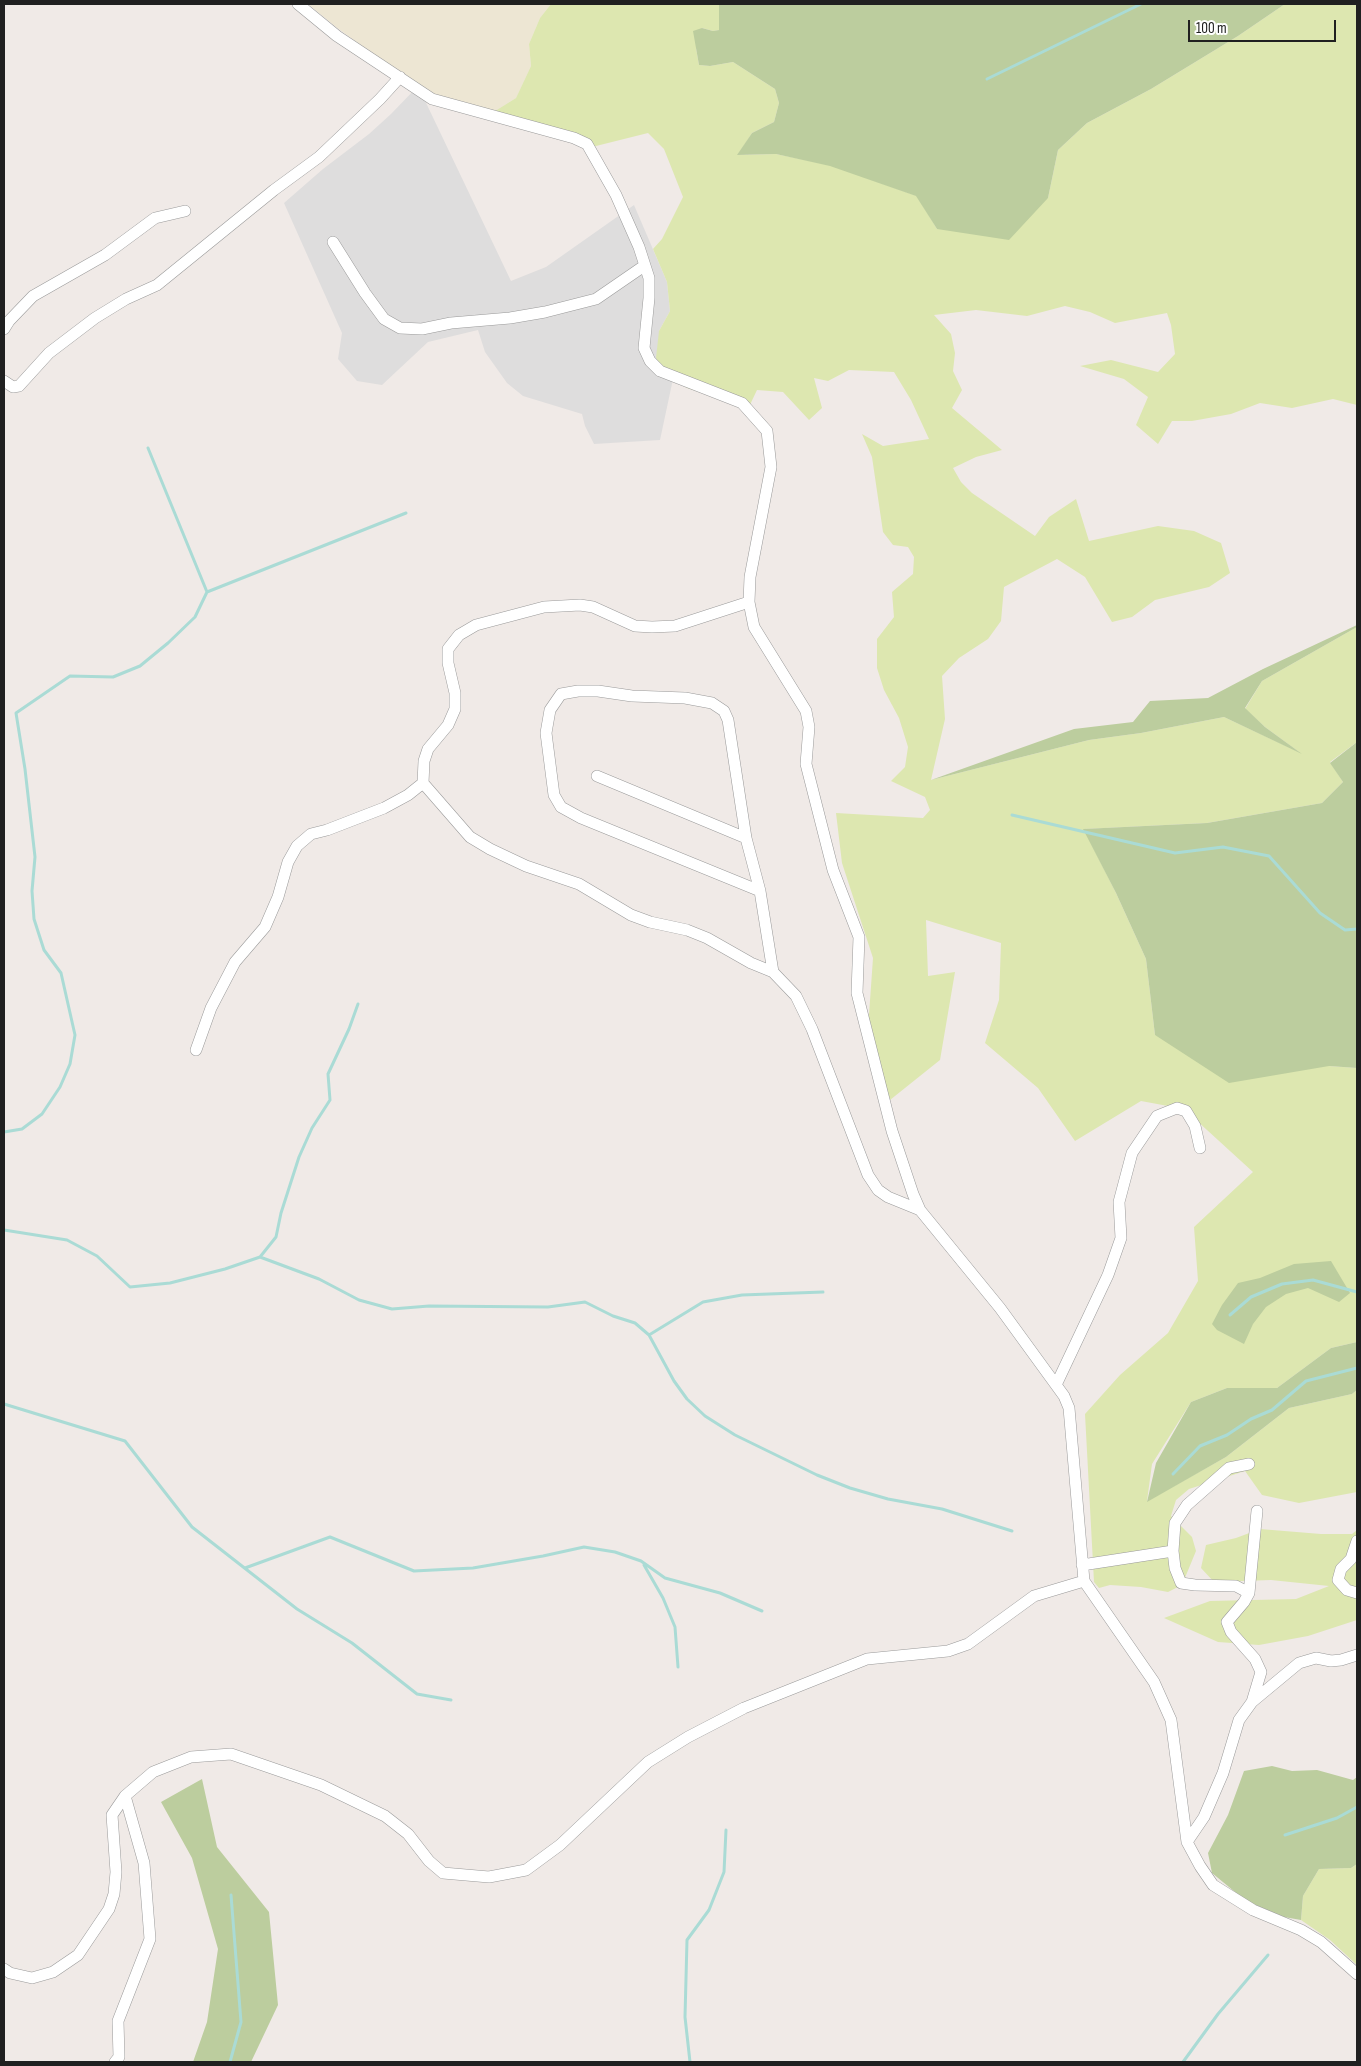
<!DOCTYPE html>
<style>
body{margin:0}
#map{position:relative;width:1361px;height:2066px;overflow:hidden;background:#f0eae7;font-family:"Sofia Sans Condensed",sans-serif}
canvas{display:block}
.frame{position:absolute;inset:0;border:5px solid #202020;pointer-events:none}
.scale{position:absolute;left:1188px;top:20px;width:148px;height:22px;box-sizing:border-box;border:2px solid #202020;border-top:0;padding-left:6px;font-size:15px;line-height:18px;white-space:nowrap;color:#202020;-webkit-text-stroke:4px #fff;paint-order:stroke}
</style>
<div id="map">
<canvas width="1361" height="2066"></canvas>
<div class="frame"></div>
<div class="scale">100 m</div>
</div>
<script>
const c = document.querySelector('canvas').getContext('2d');
c.lineJoin = 'round';
function fill(path, color) {
  c.fillStyle = color;
  c.fill(path, 'evenodd');
}
function toPath(rows) {
  const path = new Path2D();
  for (const r of rows) {
    path.moveTo(r[0], r[1]);
    for (let i = 2; i < r.length; i += 2) path.lineTo(r[i], r[i + 1]);
  }
  return path;
}
function stroke(path, color, width, dash) {
  c.strokeStyle = color;
  c.lineWidth = width;
  c.lineCap = dash ? 'butt' : 'round';
  c.setLineDash(dash || []);
  c.stroke(path);
}
const residential = toPath([
 [418,86,511,281,546,267,634,205,667,282,670,311,659,331,673,379,660,440,594,444,585,426,582,414,523,396,507,383,485,352,478,330,428,342,382,385,357,381,338,359,342,333,284,203,323,169,369,134,391,114]
]);
const farmland = toPath([
 [308,4,551,4,540,18,529,44,531,66,516,98,487,116,436,100,336,27]
]);
const grass = toPath([
 [551,4,719,4,720,30,713,31,702,28,696,48,699,65,710,66,733,62,775,89,779,103,774,122,752,133,738,155,776,154,830,165,917,196,937,229,1048,198,1058,150,1087,123,1151,89,1238,36,1285,4,1357,4,1357,405,1333,399,1292,408,1260,403,1231,414,1192,421,1172,421,1158,444,1136,425,1148,397,1124,379,1080,366,1111,360,1158,372,1175,354,1171,325,1167,313,1115,323,1090,312,1065,306,1027,316,976,310,934,315,951,334,955,353,953,371,962,390,952,408,1002,450,976,457,953,468,961,482,972,493,1035,536,1049,517,1076,499,1089,541,1158,526,1194,531,1221,543,1230,573,1209,587,1155,600,1132,617,1112,622,1085,577,1057,559,1004,587,1001,621,988,639,959,658,942,676,945,719,931,780,1089,740,1141,733,1224,717,1299,752,1265,727,1245,709,1262,681,1357,627,1357,742,1330,762,1343,782,1322,803,1207,823,1084,829,1116,893,1146,959,1155,1035,1329,1066,1357,1068,1357,1342,1331,1348,1277,1388,1227,1388,1191,1402,1152,1464,1147,1501,1226,1457,1289,1408,1352,1394,1357,1390,1357,1492,1299,1503,1262,1495,1245,1471,1189,1489,1176,1500,1171,1516,1192,1537,1196,1551,1182,1585,1168,1592,1141,1587,1110,1585,1099,1588,1094,1582,1085,1414,1120,1375,1168,1333,1198,1281,1194,1227,1253,1172,1184,1109,1141,1101,1075,1141,1038,1088,985,1043,999,1000,1001,943,926,920,928,976,955,972,940,1060,890,1100,868,1029,873,958,842,863,836,813,923,818,930,810,925,797,891,781,905,767,908,747,899,718,884,690,877,668,877,639,894,617,892,592,913,574,914,557,908,547,893,545,883,532,872,457,862,434,883,446,929,439,911,400,894,372,849,370,828,381,814,378,822,408,809,420,783,392,757,390,747,411,709,395,687,388,667,376,656,358,659,331,670,311,667,282,653,249,662,239,683,197,664,149,648,133,592,147,487,116,516,98,531,66,529,44,540,18],
 [1260,1529,1321,1534,1352,1534,1357,1530,1357,1620,1308,1636,1259,1645,1218,1642,1164,1618,1210,1601,1296,1599,1329,1586,1271,1580,1214,1582,1201,1568,1206,1545,1236,1538],
 [1357,1864,1357,1965,1330,1940,1301,1920,1303,1896,1319,1869,1351,1868]
]);
const forest = toPath([
 [719,4,1285,4,1238,36,1151,89,1087,123,1058,150,1048,198,1009,240,937,229,916,196,830,166,776,154,737,155,752,133,774,122,779,103,775,89,733,62,710,66,699,65,693,31,702,28,713,31,719,30],
 [1357,625,1357,627,1262,681,1245,708,1265,727,1302,754,1224,717,1141,733,1089,740,931,780,1074,729,1133,722,1150,701,1208,698,1263,669],
 [1357,742,1357,1068,1329,1066,1229,1083,1155,1035,1146,959,1116,893,1083,829,1207,823,1322,803,1343,782,1330,763],
 [1331,1261,1350,1293,1339,1302,1308,1288,1286,1294,1266,1307,1253,1324,1244,1344,1217,1330,1212,1324,1222,1305,1238,1283,1260,1278,1294,1264],
 [1357,1342,1357,1390,1352,1394,1289,1408,1226,1457,1147,1502,1156,1463,1191,1402,1227,1388,1277,1388,1331,1348],
 [1272,1766,1292,1771,1317,1770,1353,1780,1357,1777,1357,1864,1351,1868,1319,1869,1303,1896,1301,1920,1284,1917,1246,1901,1212,1873,1208,1853,1228,1815,1244,1771],
 [202,1779,217,1847,269,1912,278,2005,251,2062,193,2062,207,2022,218,1949,192,1858,161,1802]
]);
const stream = toPath([
 [987,79,1141,4],
 [207,592,406,513],
 [1012,815,1175,853,1223,847,1269,856,1320,913,1345,930,1357,929],
 [4,1132,22,1129,42,1114,60,1087,70,1064,75,1035,61,973,44,950,34,919,32,891,35,857,25,769,16,713,70,676,113,677,140,666,168,643,195,617,207,592,148,448],
 [4,1230,67,1240,97,1256,130,1287,170,1283,225,1269,260,1257,319,1279,359,1300,392,1309,429,1306,548,1307,585,1302,613,1316,635,1323,649,1335,674,1381,687,1399,705,1416,735,1435,817,1475,850,1488,888,1499,942,1509,1012,1531],
 [260,1257,276,1237,281,1213,299,1157,312,1128,330,1100,328,1074,349,1029,358,1004],
 [1230,1315,1251,1297,1282,1284,1313,1280,1357,1292],
 [649,1335,703,1302,742,1295,823,1292],
 [4,1404,125,1441,192,1527,297,1609,352,1643,417,1694,451,1700],
 [1173,1474,1200,1446,1227,1435,1251,1419,1272,1410,1306,1381,1357,1368],
 [644,1565,663,1598,675,1627,678,1667],
 [245,1568,330,1537,414,1571,473,1568,543,1556,584,1547,615,1552,641,1561,665,1578,720,1593,762,1611],
 [1285,1835,1337,1818,1357,1807],
 [230,2062,241,2022,231,1895],
 [690,2062,685,2017,687,1940,709,1910,724,1872,726,1830],
 [1183,2062,1218,2014,1268,1955]
]);
const minor = toPath([
 [298,4,337,36,432,99,574,138,587,144,616,195,639,247,649,278,649,298,644,348,650,361,660,371,742,403,767,431,771,467,750,577,749,602,754,627,806,711,809,727,806,764,833,870,859,937,857,993,892,1131,913,1194,920,1210,1000,1308,1064,1396,1069,1408,1084,1581,1154,1682,1171,1720,1187,1842,1200,1866,1213,1885,1253,1910,1301,1930,1321,1942,1357,1974],
 [333,242,365,293,384,319,400,328,422,329,451,323,510,318,545,312,596,299,644,266],
 [4,329,9,321,33,296,105,255,155,218,185,211],
 [4,381,13,387,19,386,49,353,95,318,126,299,157,285,274,190,319,157,380,99,400,77],
 [597,776,746,838],
 [423,783,470,837,490,849,526,866,579,884,631,915,650,922,687,930,707,938,751,963,773,972,796,996,812,1029,868,1175,878,1190,888,1197,920,1210],
 [760,891,581,818,561,807,554,795,546,733,550,710,561,694,578,691,598,691,632,696,685,698,712,703,724,711,728,720,746,838,760,891,773,972],
 [196,1050,211,1008,235,962,265,927,278,897,288,862,297,846,311,834,327,830,384,808,408,795,423,783,424,761,428,749,448,725,455,709,455,693,448,663,448,649,459,635,476,625,544,607,580,605,593,607,635,626,652,627,675,626,749,602],
 [1056,1385,1108,1275,1121,1238,1119,1202,1132,1153,1157,1116,1177,1108,1186,1111,1195,1126,1200,1148],
 [1249,1464,1229,1468,1187,1505,1175,1523,1173,1551,1175,1568,1181,1583,1195,1585,1236,1586,1249,1593],
 [1357,1541,1351,1559,1341,1569,1338,1580,1347,1590,1357,1593],
 [1082,1565,1173,1551],
 [1252,1702,1261,1672,1255,1659,1231,1632,1227,1622,1244,1602,1249,1593,1257,1511],
 [1187,1842,1204,1817,1223,1773,1239,1720,1252,1702,1299,1663,1316,1658,1331,1661,1341,1660,1357,1655],
 [4,1969,10,1973,32,1978,53,1972,78,1955,109,1909,114,1894,116,1872,112,1815,125,1796,153,1772,191,1757,231,1754,321,1785,385,1816,408,1834,429,1861,443,1873,489,1877,526,1870,560,1845,648,1762,688,1737,744,1708,867,1659,948,1651,968,1644,1034,1596,1084,1581],
 [115,2062,119,2057,118,2021,150,1939,144,1863,125,1796]
]);
fill(residential, '#dedddd');
fill(farmland, '#ede6d3');
fill(grass, '#dde7b0');
fill(forest, '#bccd9e');
stroke(stream, '#aadbd5', 3);
stroke(minor, '#9a9a9a', 12);
stroke(minor, '#fff', 11);
</script>
